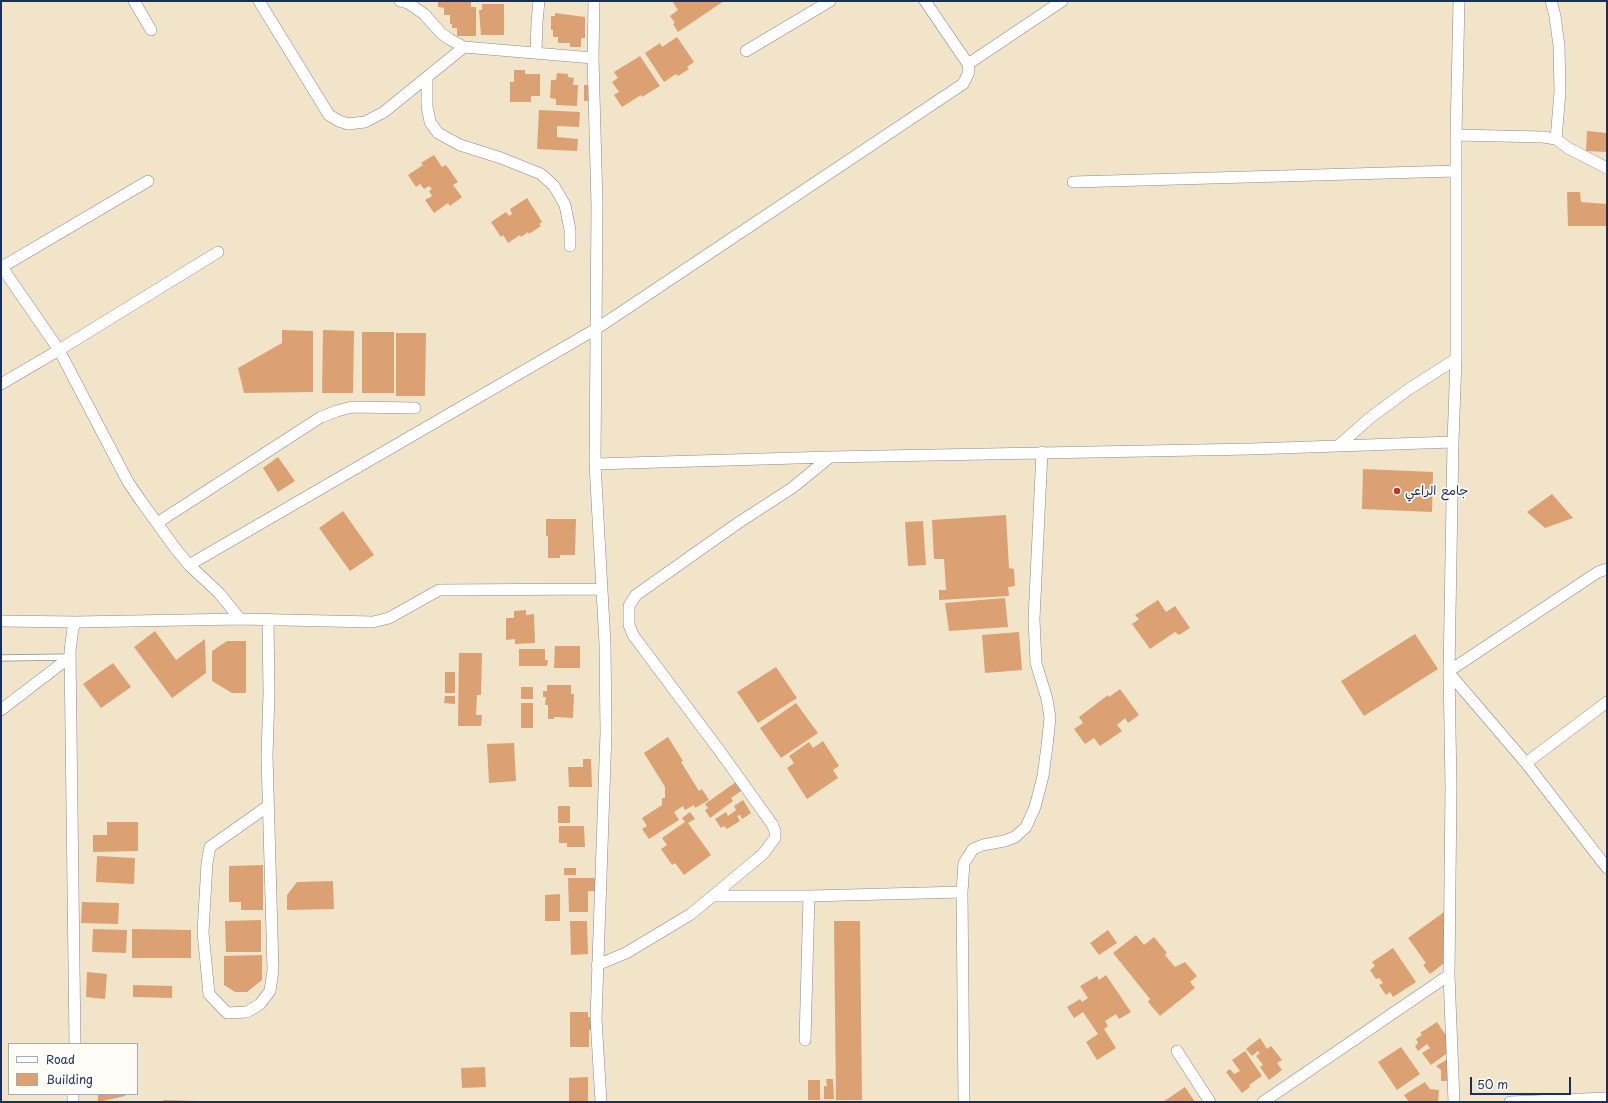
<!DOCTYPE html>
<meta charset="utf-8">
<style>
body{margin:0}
#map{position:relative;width:1608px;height:1103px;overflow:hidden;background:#f1e4c9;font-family:"Playpen Sans",sans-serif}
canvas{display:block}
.frame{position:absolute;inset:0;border:2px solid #1b2f5e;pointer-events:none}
.legend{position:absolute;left:8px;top:1043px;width:130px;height:52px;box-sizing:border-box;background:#fdfcf7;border:1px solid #a3aaba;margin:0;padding:5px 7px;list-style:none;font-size:12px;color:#1b2f5e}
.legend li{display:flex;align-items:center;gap:8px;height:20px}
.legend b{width:20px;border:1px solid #a3aaba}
.scale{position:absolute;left:1470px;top:1077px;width:101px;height:18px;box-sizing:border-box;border:2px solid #1b2f5e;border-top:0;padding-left:5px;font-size:12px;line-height:14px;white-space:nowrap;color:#1b2f5e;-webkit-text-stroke:3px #fdfcf7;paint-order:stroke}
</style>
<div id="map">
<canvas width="1608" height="1103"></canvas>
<div class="frame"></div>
<ul class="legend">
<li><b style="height:5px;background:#fff"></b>Road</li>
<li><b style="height:11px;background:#dba173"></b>Building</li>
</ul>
<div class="scale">50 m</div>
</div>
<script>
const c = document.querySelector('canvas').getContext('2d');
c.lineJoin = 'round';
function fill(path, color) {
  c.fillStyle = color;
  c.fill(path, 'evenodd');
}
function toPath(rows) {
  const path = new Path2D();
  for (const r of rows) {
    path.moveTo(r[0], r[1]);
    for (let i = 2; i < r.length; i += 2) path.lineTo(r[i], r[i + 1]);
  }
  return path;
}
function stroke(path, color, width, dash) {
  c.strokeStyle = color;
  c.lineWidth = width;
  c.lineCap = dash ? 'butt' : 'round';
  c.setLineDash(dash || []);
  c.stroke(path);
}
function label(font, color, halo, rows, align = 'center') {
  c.font = font + ' "Playpen Sans","Playpen Sans Arabic",sans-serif';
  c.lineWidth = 3.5;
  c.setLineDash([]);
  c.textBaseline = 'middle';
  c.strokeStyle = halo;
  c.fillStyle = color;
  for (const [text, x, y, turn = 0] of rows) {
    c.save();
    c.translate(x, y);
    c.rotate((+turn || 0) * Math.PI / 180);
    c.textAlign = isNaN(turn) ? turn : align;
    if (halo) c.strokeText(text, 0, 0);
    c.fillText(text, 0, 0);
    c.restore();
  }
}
const building = toPath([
 [438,1,471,1,471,7,476,7,476,36,457,36,457,28,452,28,452,24,450,24,450,15,444,15,444,8,438,7],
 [672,1,724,1,678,32,673,24,675,23,670,16,678,10],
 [482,4,504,4,504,35,481,35,479,10,482,10],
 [555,13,585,17,585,38,581,38,581,47,570,47,570,43,558,43,558,37,553,37,553,30,551,30,551,16,555,16],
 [677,37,694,62,687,67,689,69,678,76,676,74,664,82,645,53,660,43,662,47],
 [640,56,660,86,642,97,641,95,622,107,614,95,619,92,612,82,618,78,614,72],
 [514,70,525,70,525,74,540,74,540,96,531,96,531,102,510,102,510,82,514,82],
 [557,73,568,74,568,77,574,78,573,85,578,85,577,106,556,105,556,99,550,98,551,80,556,80],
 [584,85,592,85,592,101,584,101],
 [539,110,580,112,579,127,557,126,557,137,578,139,577,151,537,149],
 [1587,131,1607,133,1607,152,1586,151],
 [434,155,442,167,446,165,458,182,453,185,462,197,450,206,448,203,434,213,425,200,432,196,429,191,432,189,429,186,424,189,420,184,416,187,408,175,423,165,421,163],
 [1567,192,1580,192,1581,202,1607,204,1607,226,1568,226],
 [527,198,542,222,539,224,541,226,529,234,528,232,521,237,520,235,508,243,503,235,501,237,491,222,506,212,509,216,512,214,510,209],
 [282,330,313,331,313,392,244,393,238,368,282,343],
 [323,330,354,331,353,393,322,393],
 [362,332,394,332,394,393,362,393],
 [396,333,426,333,425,396,396,396],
 [278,457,295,481,278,492,263,468],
 [1363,469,1433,472,1432,512,1362,509],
 [1552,494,1573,518,1545,528,1527,512],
 [343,511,374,555,350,571,319,528],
 [1006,515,1009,568,1014,569,1015,586,1008,587,1009,596,939,600,939,590,946,590,944,559,934,559,932,520],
 [546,519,576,519,575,555,560,555,560,558,548,558,548,536,546,536],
 [923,521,926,565,908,566,905,522],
 [1005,598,1008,627,949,631,945,603],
 [1158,600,1166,612,1175,606,1190,628,1179,635,1175,632,1150,649,1132,624,1139,619,1135,615],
 [526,610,526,615,534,614,535,643,515,644,515,639,506,640,506,618,514,618,514,611],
 [155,631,176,660,205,639,206,673,172,698,134,647],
 [1019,632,1022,670,985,673,982,635],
 [1415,634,1438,669,1364,716,1341,681],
 [227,641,246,641,246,693,232,693,212,681,212,651],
 [555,646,580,646,580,668,554,668],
 [519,649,545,649,545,660,548,660,547,666,519,666],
 [459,653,482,653,481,695,477,695,476,715,482,715,481,726,458,726],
 [113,663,131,687,101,708,83,684],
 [776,667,797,698,758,723,737,692],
 [445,672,455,672,455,693,445,693],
 [547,685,571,685,571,694,574,694,573,718,554,717,554,719,548,719,548,705,545,705,546,697,543,697,543,691,547,691],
 [521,687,533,687,533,699,521,699],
 [1120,689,1139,715,1128,723,1125,718,1117,725,1122,731,1100,746,1094,738,1085,744,1074,729,1083,723,1079,717,1108,695,1109,697],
 [445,696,455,696,455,704,444,703],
 [521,703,533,703,533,728,521,728],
 [796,703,818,733,781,758,760,728],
 [668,737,683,761,681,762,699,791,702,789,709,800,695,808,694,805,685,810,683,806,674,812,679,820,649,839,642,829,647,826,642,818,662,805,662,798,665,798,665,787,644,753],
 [823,741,839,766,833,770,838,778,807,799,787,768,794,763,789,756,809,742,813,748],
 [514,743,516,781,489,783,487,744],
 [583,759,591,759,592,787,569,787,568,767,583,767],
 [736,782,741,791,731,798,733,801,710,818,705,810,708,808,705,804],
 [743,800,751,813,742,819,740,815,737,816,740,821,727,829,724,826,721,828,715,819,726,812,728,816,736,810,734,806],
 [558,806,570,806,570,823,558,823],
 [690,812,695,819,688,823,711,855,684,875,675,863,672,865,661,849,667,845,662,838,685,822,682,818],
 [107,822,138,822,138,851,93,852,93,835,107,835],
 [559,826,584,826,585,847,567,847,567,843,559,843],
 [97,856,135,858,134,884,96,882],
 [263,865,263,910,241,910,241,902,229,902,229,866],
 [564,868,576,868,576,875,564,875],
 [568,878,596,878,596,891,588,891,588,912,569,912],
 [333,881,334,909,287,910,287,895,297,882],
 [560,894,560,921,545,921,545,895],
 [82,902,119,903,118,924,81,923],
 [1447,910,1447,961,1430,974,1423,965,1426,963,1408,938],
 [261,920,261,952,226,952,225,921],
 [570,921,587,921,588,954,571,955],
 [834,921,860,921,862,1100,836,1100],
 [93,929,127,930,126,953,92,952],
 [132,929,191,930,191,958,132,958],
 [1108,930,1117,943,1099,955,1090,943],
 [1136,935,1144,945,1154,937,1167,953,1165,955,1175,967,1185,962,1197,976,1190,982,1195,988,1160,1016,1148,1002,1150,999,1113,953],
 [1393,948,1416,982,1393,997,1390,992,1386,995,1379,985,1383,983,1379,978,1376,979,1370,970,1375,966,1372,962],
 [262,955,262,980,247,992,235,992,224,985,224,956],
 [87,972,107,974,105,999,86,997],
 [1106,975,1131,1012,1119,1019,1116,1014,1105,1021,1108,1026,1104,1029,1116,1048,1097,1060,1086,1042,1098,1034,1083,1012,1074,1018,1067,1007,1080,999,1082,1002,1088,998,1080,986,1097,976,1099,980],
 [133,985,172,986,172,998,133,997],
 [570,1012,588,1012,588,1017,593,1017,593,1030,589,1030,589,1047,570,1047],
 [1437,1022,1447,1037,1446,1054,1431,1065,1422,1053,1430,1048,1427,1044,1418,1051,1415,1046,1418,1043,1416,1039,1422,1035,1420,1033],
 [1260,1038,1267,1049,1271,1046,1282,1060,1277,1063,1282,1070,1269,1080,1260,1067,1263,1065,1256,1056,1260,1053,1258,1051,1252,1056,1246,1049],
 [1401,1047,1420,1074,1397,1090,1378,1062],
 [1245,1051,1262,1076,1249,1085,1250,1087,1242,1093,1226,1072,1230,1069,1234,1074,1240,1071,1232,1060],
 [1448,1059,1448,1081,1441,1081,1441,1070,1436,1066],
 [485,1067,486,1087,462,1088,461,1068],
 [588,1077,588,1102,569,1102,569,1078],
 [826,1079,833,1079,834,1099,824,1099,824,1086,827,1086],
 [808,1080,820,1080,820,1100,808,1100],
 [1425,1082,1430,1089,1439,1090,1438,1102,1409,1102,1404,1095],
 [1185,1087,1195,1102,1163,1102],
 [98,1094,125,1094,125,1096,98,1102],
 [164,1100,197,1101,197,1102,161,1102]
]);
const lane = toPath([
 [1,658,69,657]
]);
const street = toPath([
 [134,1,151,30],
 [259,1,329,115,339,121,348,124,365,122,384,112,464,47],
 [400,1,408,3,424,14,441,33,449,39,464,47,593,58],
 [594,1,593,58,597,205,595,464,605,644,606,733,596,1019,601,1102],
 [1551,1,1555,16,1559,46,1560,92,1556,139],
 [746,51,830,1],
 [536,53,537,22,539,1],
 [968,64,1062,1],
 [427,77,427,106,430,122,438,133,460,145,501,158,541,174,554,186,565,205,570,230,570,246],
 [1456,135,1543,137,1556,139,1568,148,1607,168],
 [1073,182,1456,171],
 [1,266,59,350,218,252],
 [2,267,148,181],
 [1,384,59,350,128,482,141,501,175,548,189,565,219,593,240,619],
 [1338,446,1371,417,1409,389,1456,359],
 [595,464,830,457,1251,449,1453,442],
 [157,523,321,417,337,411,352,407,415,408],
 [189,565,596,329,963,84,969,72,968,64,925,1],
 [1,621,76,622,240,619,373,622,389,618,439,590,602,589],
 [1449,671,1598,572,1607,569],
 [1449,673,1526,763,1607,868],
 [1,710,70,657],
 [1526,763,1607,702],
 [268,806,210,847,207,863,203,932,209,994,227,1013,247,1012,260,1004,270,991,273,970,267,756,269,693,268,619],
 [713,896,809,896],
 [597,965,626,953,691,914,763,854,775,838,775,831,772,824,719,750,633,635,629,625,629,606,636,595,738,523,792,488,830,457],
 [805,1040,809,896,962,892],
 [75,1044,70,651,73,628,76,622],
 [1177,1051,1210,1102],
 [73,1102,73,1094],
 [964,1102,962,892,964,863,973,849,983,845,1004,841,1015,837,1026,827,1035,807,1043,776,1047,746,1050,718,1047,699,1036,663,1034,619,1042,452],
 [1263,1102,1449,975],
 [1454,1102,1449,975,1451,787,1449,671,1453,442,1456,359,1456,135,1459,1],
 [1510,1102,1607,1098]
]);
const markers = [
 [1397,491,4,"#c8321e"]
];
const poiNames = [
 ["جامع الراعي",1405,491]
];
fill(building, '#dba173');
stroke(lane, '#868a94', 7);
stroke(street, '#868a94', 12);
stroke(lane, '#fff', 5.5);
stroke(street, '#fff', 11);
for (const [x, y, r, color] of markers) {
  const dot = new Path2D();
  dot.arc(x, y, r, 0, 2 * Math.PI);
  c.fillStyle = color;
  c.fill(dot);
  stroke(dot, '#fdfcf7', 1.5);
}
label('13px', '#1b2f5e', '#fdfcf7', poiNames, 'left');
</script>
